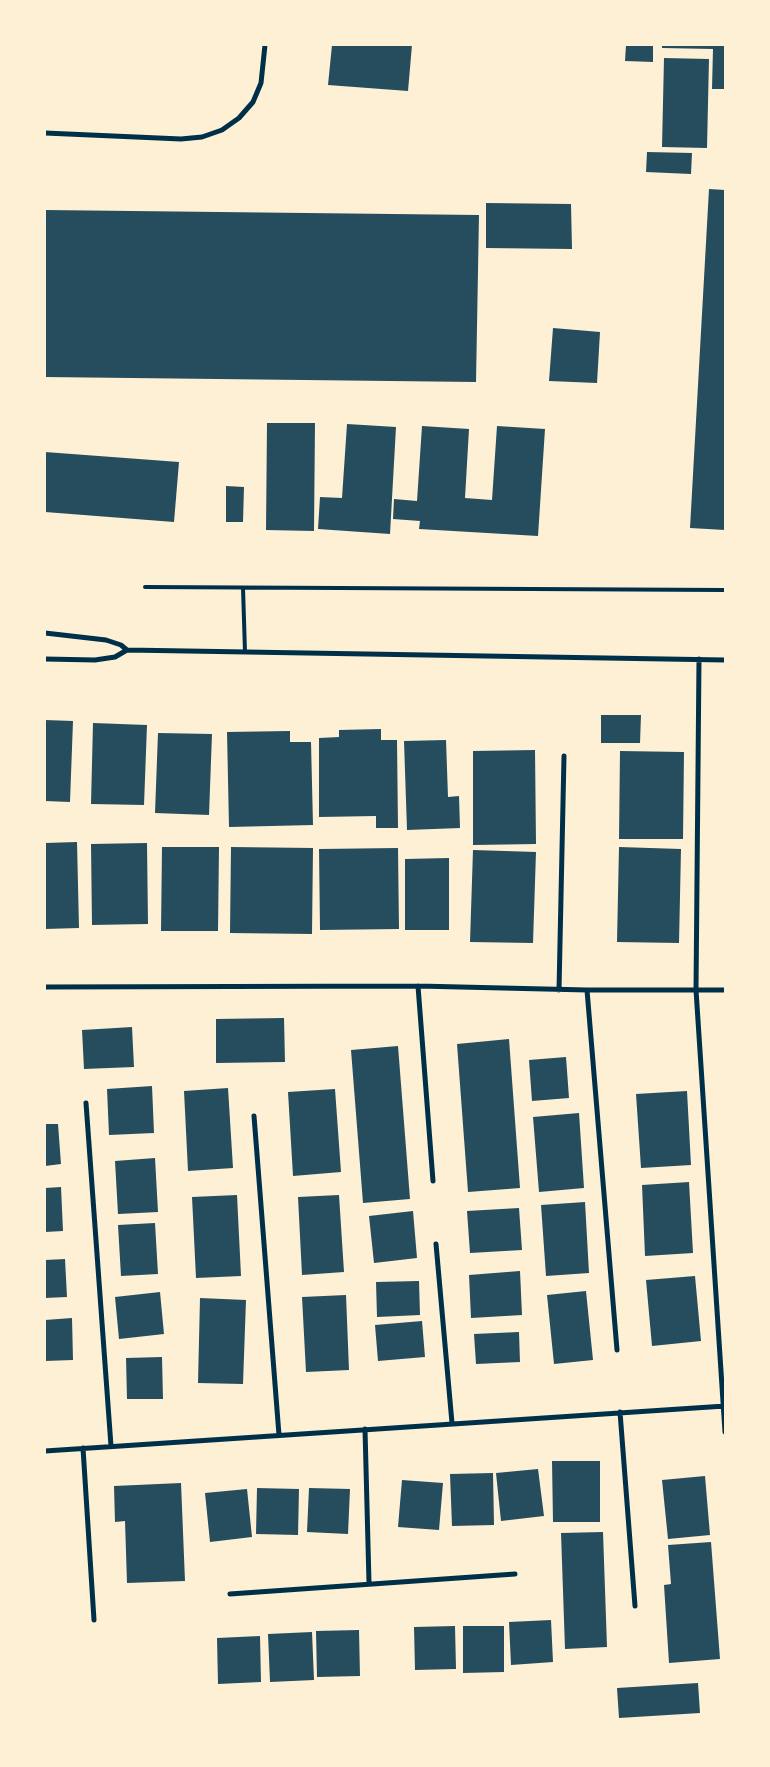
<!DOCTYPE html>
<style>
body{margin:0}
#map{position:relative;width:770px;height:1767px;overflow:hidden;background:#fdf0d5;font-family:"Work Sans",sans-serif}
canvas{display:block}
.frame{position:absolute;inset:0;border:46px solid #fdf0d5;pointer-events:none}
</style>
<div id="map">
<canvas width="770" height="1767"></canvas>
<div class="frame"></div>
</div>
<script>
const c = document.querySelector('canvas').getContext('2d');
c.lineJoin = 'round';
function fill(path, color) {
  c.fillStyle = color;
  c.fill(path, 'evenodd');
}
function toPath(rows) {
  const path = new Path2D();
  for (const r of rows) {
    path.moveTo(r[0], r[1]);
    for (let i = 2; i < r.length; i += 2) path.lineTo(r[i], r[i + 1]);
  }
  return path;
}
function stroke(path, color, width, dash) {
  c.strokeStyle = color;
  c.lineWidth = width;
  c.lineCap = dash ? 'butt' : 'round';
  c.setLineDash(dash || []);
  c.stroke(path);
}
const building = toPath([
 [332,45,412,45,408,91,328,85],
 [626,45,653,45,653,62,625,61],
 [662,45,725,45,725,89,712,89,713,49,662,48],
 [664,58,709,59,707,148,662,147],
 [647,152,692,153,691,174,646,172],
 [709,189,725,190,725,530,690,528],
 [486,203,571,204,572,249,486,248],
 [45,210,479,215,476,382,45,377],
 [553,328,600,332,597,383,549,381],
 [267,423,315,423,314,531,266,530],
 [347,424,396,427,390,534,318,529,320,497,342,498],
 [422,426,469,429,465,498,492,500,497,426,545,429,538,536,419,529,420,521,393,519,394,499,417,501],
 [45,452,179,462,174,522,45,512],
 [226,486,244,487,243,522,226,522],
 [601,715,641,715,640,743,601,743],
 [45,720,73,721,70,802,45,801],
 [93,723,147,725,144,805,91,804],
 [381,729,381,740,397,740,398,828,376,828,376,816,319,817,319,738,339,737,339,730],
 [290,731,290,742,311,742,313,825,229,827,227,732],
 [158,733,212,734,209,815,155,813],
 [446,740,448,797,459,796,460,828,407,830,404,741],
 [535,750,536,844,473,845,473,751],
 [620,751,684,752,683,839,619,839],
 [77,842,79,928,45,929,45,843],
 [147,843,148,924,92,925,91,844],
 [162,847,219,847,218,931,161,931],
 [231,847,313,848,312,934,230,933],
 [619,847,681,849,679,943,617,942],
 [398,848,399,929,320,930,319,849],
 [473,850,536,852,533,943,470,942],
 [449,858,449,930,405,930,405,859],
 [284,1018,285,1062,216,1063,216,1019],
 [132,1027,134,1067,84,1069,82,1030],
 [509,1039,520,1188,468,1192,457,1044],
 [398,1046,410,1199,363,1203,351,1050],
 [566,1057,569,1098,532,1101,529,1060],
 [152,1086,154,1133,109,1135,107,1089],
 [228,1088,233,1168,188,1171,184,1091],
 [335,1089,341,1172,293,1176,288,1092],
 [687,1091,691,1165,641,1168,636,1094],
 [579,1113,584,1188,539,1192,533,1117],
 [45,1124,58,1124,61,1164,45,1166],
 [155,1158,158,1212,118,1214,115,1161],
 [689,1182,693,1253,645,1256,642,1185],
 [61,1187,63,1231,45,1232,45,1188],
 [237,1195,241,1276,196,1278,192,1197],
 [339,1195,344,1272,302,1275,298,1197],
 [585,1202,589,1273,546,1276,541,1205],
 [519,1208,522,1250,470,1253,467,1211],
 [413,1211,417,1258,374,1263,369,1216],
 [155,1223,158,1274,121,1276,118,1225],
 [65,1259,67,1297,45,1298,45,1260],
 [520,1271,522,1315,471,1318,469,1275],
 [695,1276,701,1341,652,1346,646,1280],
 [419,1281,420,1315,377,1317,376,1282],
 [586,1291,593,1360,554,1364,547,1295],
 [160,1292,164,1334,119,1339,115,1297],
 [346,1295,349,1370,306,1372,302,1297],
 [200,1298,246,1300,243,1384,198,1383],
 [72,1318,73,1360,45,1361,45,1320],
 [422,1321,425,1357,378,1361,375,1325],
 [519,1332,520,1362,476,1364,474,1334],
 [162,1357,163,1399,127,1399,126,1358],
 [552,1461,600,1461,600,1522,553,1522],
 [538,1469,544,1516,501,1521,496,1473],
 [493,1473,494,1525,452,1526,450,1474],
 [705,1476,710,1535,668,1539,662,1480],
 [402,1480,443,1483,439,1530,398,1527],
 [181,1483,185,1581,127,1583,125,1521,115,1522,114,1486],
 [257,1488,299,1489,298,1535,256,1534],
 [309,1488,350,1489,348,1534,307,1532],
 [247,1489,252,1537,210,1542,205,1493],
 [603,1532,607,1647,565,1649,561,1533],
 [711,1542,720,1659,669,1663,664,1585,671,1584,668,1545],
 [551,1620,553,1662,511,1665,509,1622],
 [455,1626,456,1669,415,1670,414,1627],
 [463,1626,504,1626,504,1672,463,1673],
 [359,1630,360,1676,317,1677,316,1631],
 [312,1632,314,1680,270,1682,268,1634],
 [260,1636,261,1682,218,1684,217,1638],
 [698,1683,700,1713,619,1718,617,1688]
]);
const service = toPath([
 [145,587,725,590],
 [243,588,245,652]
]);
const minor = toPath([
 [45,133,181,139,202,137,222,130,239,118,253,102,261,83,265,45],
 [45,633,106,640,121,645,127,650],
 [45,659,95,660,115,657,127,650,725,660],
 [699,659,696,990,725,1432],
 [418,986,433,1181],
 [45,987,418,986,587,990,725,990],
 [559,990,564,756],
 [587,990,617,1350],
 [86,1103,111,1446],
 [254,1116,279,1435],
 [436,1244,452,1423],
 [620,1412,635,1606],
 [365,1429,369,1583],
 [83,1448,94,1620],
 [45,1451,725,1406],
 [230,1594,515,1574]
]);
fill(building, '#264d5e');
stroke(service, '#003049', 4);
stroke(minor, '#003049', 5);
</script>
